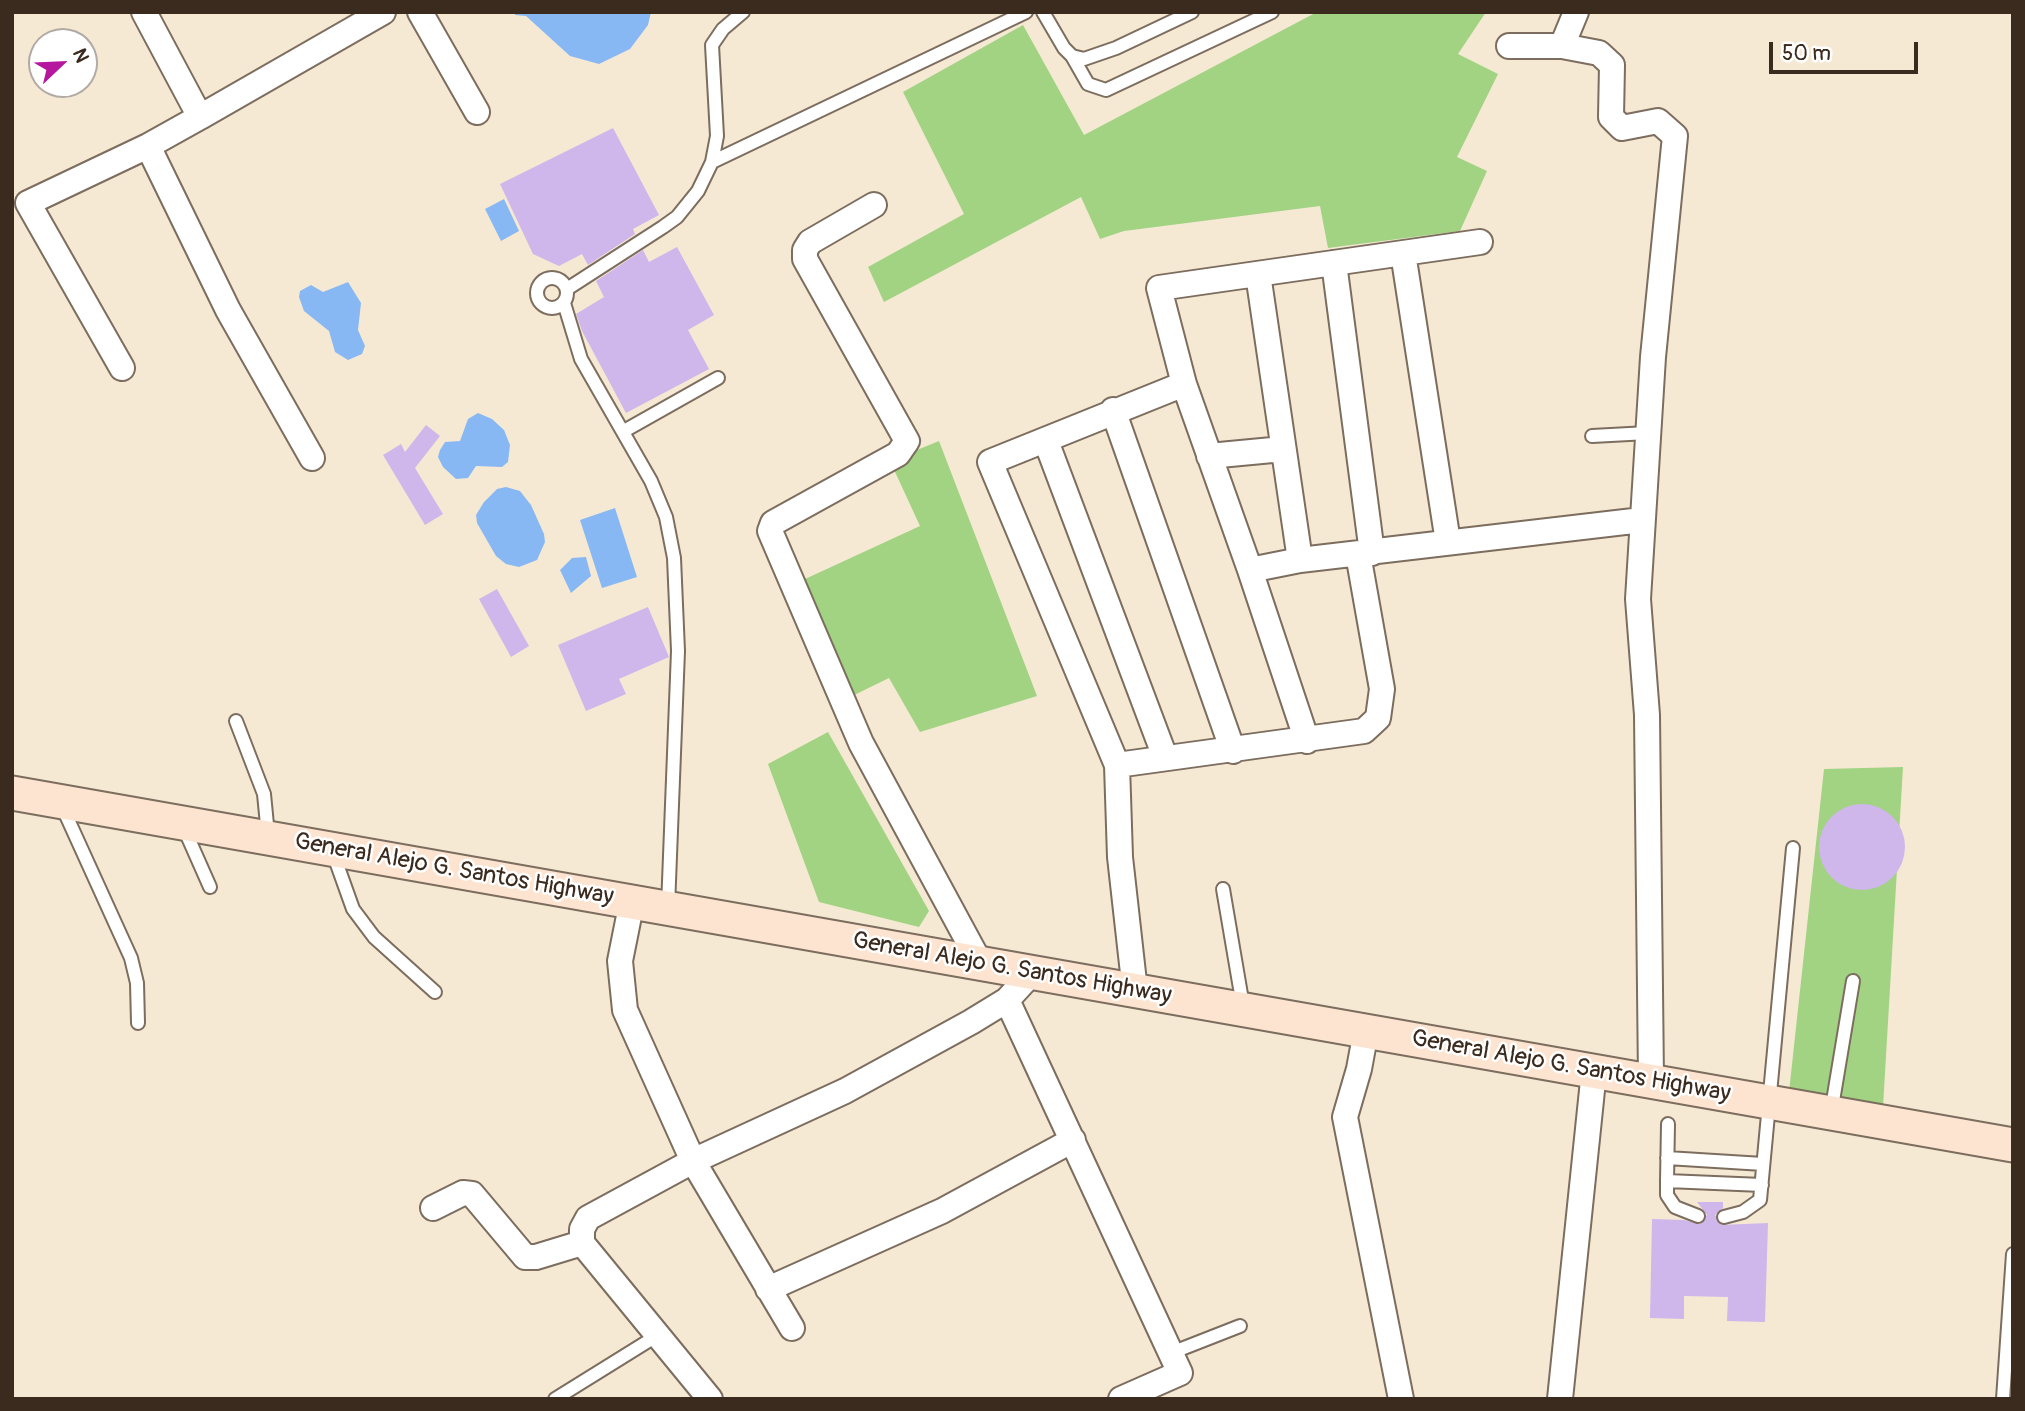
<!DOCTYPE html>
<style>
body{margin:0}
#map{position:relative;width:2025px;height:1411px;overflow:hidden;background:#f5e9d4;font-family:Pangolin,sans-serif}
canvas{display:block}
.frame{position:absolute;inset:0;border:14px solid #3b2a1e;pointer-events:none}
.north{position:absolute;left:28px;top:28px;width:70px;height:70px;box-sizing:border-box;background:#fff;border:2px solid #b1aaa5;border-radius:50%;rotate:67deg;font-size:19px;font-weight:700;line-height:28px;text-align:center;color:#3b2a1e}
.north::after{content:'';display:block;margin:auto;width:24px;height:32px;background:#b5179e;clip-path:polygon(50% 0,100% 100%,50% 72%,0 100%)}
.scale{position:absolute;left:1769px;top:42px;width:149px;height:32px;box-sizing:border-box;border:4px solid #3b2a1e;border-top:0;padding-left:9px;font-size:21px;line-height:24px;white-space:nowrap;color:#3b2a1e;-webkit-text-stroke:5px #fff;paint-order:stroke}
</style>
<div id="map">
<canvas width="2025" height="1411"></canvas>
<div class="frame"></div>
<div class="north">N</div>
<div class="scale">50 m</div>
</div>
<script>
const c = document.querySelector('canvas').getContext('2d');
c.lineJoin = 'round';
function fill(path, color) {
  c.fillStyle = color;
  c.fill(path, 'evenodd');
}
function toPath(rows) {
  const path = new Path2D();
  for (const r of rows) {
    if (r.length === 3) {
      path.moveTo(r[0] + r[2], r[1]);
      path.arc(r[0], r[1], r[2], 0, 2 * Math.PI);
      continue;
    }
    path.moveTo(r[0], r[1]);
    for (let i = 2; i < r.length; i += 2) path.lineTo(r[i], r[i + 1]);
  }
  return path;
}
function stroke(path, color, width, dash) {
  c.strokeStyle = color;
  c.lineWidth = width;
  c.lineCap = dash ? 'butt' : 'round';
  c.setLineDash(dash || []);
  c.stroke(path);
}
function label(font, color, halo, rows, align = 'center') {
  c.font = font + ' Pangolin,sans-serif';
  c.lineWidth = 5;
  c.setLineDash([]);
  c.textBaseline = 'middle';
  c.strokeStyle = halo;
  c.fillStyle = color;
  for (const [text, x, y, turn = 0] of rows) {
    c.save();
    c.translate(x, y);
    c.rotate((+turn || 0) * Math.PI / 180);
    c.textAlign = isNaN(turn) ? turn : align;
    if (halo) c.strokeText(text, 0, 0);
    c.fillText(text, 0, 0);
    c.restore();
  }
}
const green = toPath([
 [1317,12,1486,12,1458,54,1498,74,1457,157,1487,171,1460,231,1328,248,1320,206,1124,231,1100,239,1081,197,884,302,868,267,964,214,903,92,1023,25,1084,135],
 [939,441,1037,696,920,732,889,678,840,702,792,585,920,526,890,461],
 [828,732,929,911,919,927,819,902,768,764],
 [1903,767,1883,1107,1789,1092,1824,769]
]);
const water = toPath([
 [515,12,651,12,648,25,630,49,599,64,570,56,526,16,515,15],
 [504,199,519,231,501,241,485,209],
 [348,282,361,303,358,330,365,346,362,354,348,360,335,352,329,331,304,311,299,297,300,291,311,285,323,292],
 [478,413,492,419,504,430,510,445,508,462,502,467,476,466,468,478,456,479,443,467,438,457,440,450,445,442,460,441,468,419],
 [506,487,520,491,531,505,544,534,545,542,537,560,519,567,506,564,496,556,477,523,476,515,484,502,497,489],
 [615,508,637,577,602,588,580,520],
 [586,557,591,576,571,593,560,570,572,558]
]);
const building = toPath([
 [613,128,659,215,633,229,635,234,588,265,582,254,559,266,533,254,500,184],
 [677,247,714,315,688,330,709,369,626,413,582,331,576,314,604,297,596,281,643,250,649,262],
 [426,425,440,436,415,468,443,514,425,525,383,455,401,444,405,452],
 [497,589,529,646,511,657,479,599],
 [648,607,669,657,619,679,626,694,586,711,558,645],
 [1862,847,43],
 [1697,1202,1723,1202,1723,1208,1715,1215,1721,1225,1768,1223,1765,1322,1727,1321,1728,1297,1684,1296,1684,1319,1650,1318,1652,1219,1684,1220,1700,1224,1707,1215]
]);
const service = toPath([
 [1043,12,1064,48,1072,56,1084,59,1116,48,1192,12],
 [1072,56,1088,84,1106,90,1272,12],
 [712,162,1026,12],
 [552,293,15],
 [567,289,663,227,677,217,698,191,712,162,717,136,712,45,723,29,743,12],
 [564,303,581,359,651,481,666,517,674,558,678,651,668,907],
 [624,431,718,378],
 [1592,436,1648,433],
 [236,721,264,794,268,835],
 [61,804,131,958,137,983,138,1023],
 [183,826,210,887],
 [333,853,353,909,374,937,435,992],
 [1223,889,1243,1006],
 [1831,1113,1853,981],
 [1668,1124,1667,1181,1762,1185],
 [1667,1158,1763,1164],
 [1667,1181,1667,1195,1675,1207,1698,1216],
 [1724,1217,1743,1212,1760,1200,1793,848],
 [1171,1353,1240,1326],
 [555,1399,658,1335],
 [2003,1399,2013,1254]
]);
const minor = toPath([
 [420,12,477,112],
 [1509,46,1562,46,1599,53,1612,65,1611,117,1622,128,1658,121,1675,136,1653,357,1638,599,1647,715,1651,1080],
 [1562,46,1576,12],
 [200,117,383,12],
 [148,146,228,310,312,458],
 [874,205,810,242,805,250,805,259,907,441,898,454,773,523,770,531,861,743,980,963],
 [1480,242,1159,288,1184,384,1250,570,1300,560,1642,520],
 [1403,253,1448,542],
 [1334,263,1372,553],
 [1258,274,1300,560],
 [122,368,28,203,148,146,200,117,144,12],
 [1113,410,1233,751],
 [1046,441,1165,757],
 [1209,456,1283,449],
 [1250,570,1307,741],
 [1117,765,1364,731,1378,718,1382,689,1358,554],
 [632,901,620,961,625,1010,693,1161,792,1328],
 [1135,991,1120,857,1117,765,990,462,1184,384],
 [1007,1000,1180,1373,1121,1399],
 [1366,1031,1359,1069,1345,1117,1401,1399],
 [433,1208,463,1193,472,1194,525,1257,536,1257,582,1243],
 [768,1289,942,1211,1073,1140],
 [710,1399,582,1243,582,1229,588,1218,693,1161,845,1091,971,1022,1007,1000,1031,974],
 [1560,1399,1594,1071]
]);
const secondary = toPath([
 [12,793,2013,1145]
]);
const streetNames = [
 ["General Alejo G. Santos Highway",454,870,10],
 ["General Alejo G. Santos Highway",1012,969,10],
 ["General Alejo G. Santos Highway",1571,1067,10]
];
fill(green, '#a1d383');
fill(water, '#88b8f3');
fill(building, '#cfb6eb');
stroke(service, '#7c6d5e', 16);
stroke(minor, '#7c6d5e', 28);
stroke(secondary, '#7c6d5e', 37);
stroke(service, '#fff', 12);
stroke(minor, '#fff', 24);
stroke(secondary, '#fde4d0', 33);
label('24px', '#3b2a1e', '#fff', streetNames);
</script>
